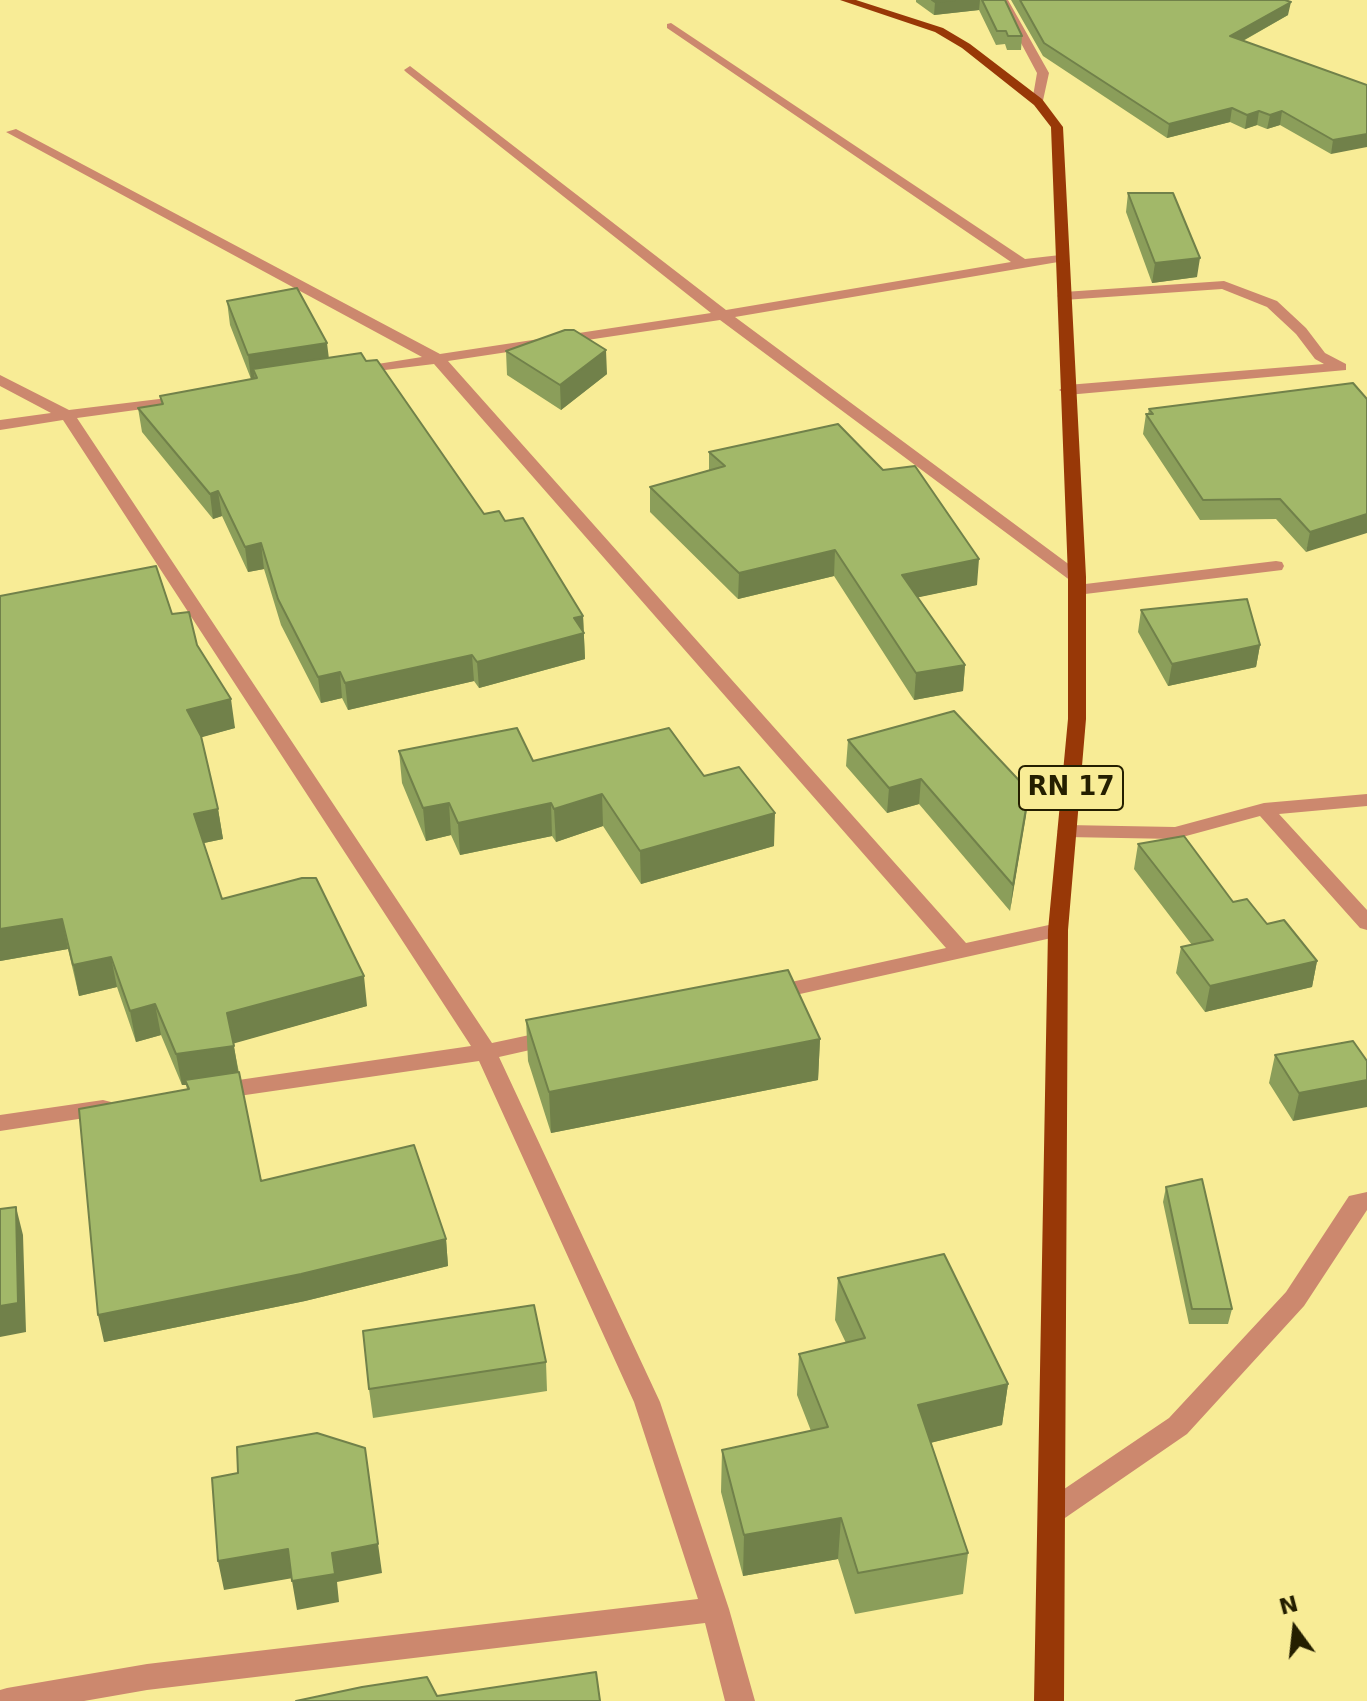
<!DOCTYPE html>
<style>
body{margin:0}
#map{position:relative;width:1367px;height:1701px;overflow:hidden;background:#f8ec96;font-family:"DejaVu Sans",sans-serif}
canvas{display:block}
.north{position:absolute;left:1255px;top:1589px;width:80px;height:80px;-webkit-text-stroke:6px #f8ec96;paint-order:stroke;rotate:345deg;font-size:22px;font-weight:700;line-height:32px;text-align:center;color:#241f00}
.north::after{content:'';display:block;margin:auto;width:28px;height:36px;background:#241f00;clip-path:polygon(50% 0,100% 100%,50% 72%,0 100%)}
</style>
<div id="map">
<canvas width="1367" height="1701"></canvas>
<div class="north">N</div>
</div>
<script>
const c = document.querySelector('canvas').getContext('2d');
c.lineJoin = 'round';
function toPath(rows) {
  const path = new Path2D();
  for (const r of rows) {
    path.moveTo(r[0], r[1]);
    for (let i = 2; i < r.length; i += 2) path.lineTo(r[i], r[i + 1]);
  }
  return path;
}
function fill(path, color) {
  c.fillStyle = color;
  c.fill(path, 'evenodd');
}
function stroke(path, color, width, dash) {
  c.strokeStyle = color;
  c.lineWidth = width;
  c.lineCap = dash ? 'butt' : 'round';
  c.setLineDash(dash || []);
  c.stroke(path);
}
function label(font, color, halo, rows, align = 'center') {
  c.font = font + ' "DejaVu Sans",sans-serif';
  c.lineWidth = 6;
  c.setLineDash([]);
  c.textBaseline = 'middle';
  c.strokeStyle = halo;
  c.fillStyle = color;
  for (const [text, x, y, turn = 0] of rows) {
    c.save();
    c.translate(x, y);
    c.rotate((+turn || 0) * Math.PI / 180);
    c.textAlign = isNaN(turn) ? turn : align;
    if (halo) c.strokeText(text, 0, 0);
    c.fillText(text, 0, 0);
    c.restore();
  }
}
const street = toPath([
 [998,0,1008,0,1049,73,1042,105,1032,102,1037,73,998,0],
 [671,23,1025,259,1069,254,1069,260,1064,261,735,317,1086,577,1077,582,1071,581,720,320,448,361,966,943,1058,923,1068,930,1065,935,773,1000,765,998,762,993,765,988,773,986,946,948,434,364,352,374,352,368,422,357,6,132,16,129,440,354,711,313,406,72,404,70,410,66,726,310,1011,262,667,28,667,24,671,23],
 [1224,281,1277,301,1306,328,1325,353,1346,364,1346,370,1067,395,1059,390,1067,385,1324,364,1315,359,1296,334,1267,307,1222,289,1064,300,1057,296,1064,292,1224,281],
 [0,375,69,410,192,395,192,401,187,403,77,418,492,1043,553,1030,561,1033,564,1038,561,1043,499,1057,660,1402,729,1609,755,1701,725,1701,705,1623,147,1690,84,1701,0,1701,0,1690,7,1688,147,1664,698,1599,634,1402,479,1061,218,1099,210,1097,207,1091,210,1085,218,1083,471,1046,63,420,0,430,0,420,51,413,0,386,0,375],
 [1276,561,1282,562,1284,566,1282,570,1077,595,1068,590,1077,585,1276,561],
 [1367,794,1367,806,1279,814,1367,910,1367,930,1360,928,1260,816,1175,839,1067,837,1057,831,1067,825,1175,827,1264,803,1367,794],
 [103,1100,111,1102,114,1108,111,1114,0,1131,0,1115,103,1100],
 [1367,1192,1367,1210,1304,1306,1187,1434,1062,1520,1052,1523,1042,1520,1038,1512,1042,1504,1169,1418,1286,1292,1349,1196,1367,1192]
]);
const primary = toPath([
 [840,0,856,0,943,28,970,44,1042,99,1063,127,1086,577,1086,719,1068,930,1064,1701,1034,1701,1048,930,1068,719,1068,577,1051,127,1034,105,962,48,935,32,840,0]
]);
const wall = toPath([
 [916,0,1005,0,1022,36,1021,50,1007,50,1005,44,996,45,979,10,934,15,916,2],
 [1011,0,1285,0,1288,15,1243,41,1367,85,1331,154,1280,125,1267,129,1257,125,1245,129,1230,122,1167,138,1043,56],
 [1128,193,1197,277,1152,283,1126,212],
 [227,301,329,358,366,361,484,514,505,521,583,616,585,659,479,688,474,681,348,710,342,698,321,703,281,625,264,569,248,572,222,516,213,519,142,432,138,408,161,404,160,396,251,379,230,325],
 [506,351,607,374,561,410,507,375],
 [1353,383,1306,552,1276,519,1200,520,1143,434,1146,414,1148,414,1149,409],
 [709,452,977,585,918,597,965,665,963,691,914,700,834,576,738,599,650,512,650,487,709,471],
 [0,596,172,614,197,645,235,728,201,737,218,809,223,839,204,843,222,899,367,1006,233,1043,261,1181,446,1239,448,1266,305,1301,104,1342,187,1089,186,1085,182,1085,161,1035,136,1042,117,987,79,996,68,949,0,961],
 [1141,610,1260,645,1256,667,1168,686,1138,632],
 [848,740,1029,791,1010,911,919,804,887,813,846,766],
 [399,751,704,776,774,846,641,884,603,826,556,842,552,836,460,855,451,835,426,841,402,783],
 [1138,844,1267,924,1317,961,1312,987,1205,1012,1176,973,1181,947,1192,945,1134,869],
 [526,1020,820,1039,818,1080,551,1133,528,1061],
 [1353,1041,1293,1121,1269,1083,1275,1055],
 [1166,1187,1232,1309,1228,1324,1189,1324,1163,1202],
 [838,1278,1008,1384,1002,1425,930,1443,968,1553,963,1594,855,1614,838,1559,743,1576,721,1492,722,1450,811,1431,797,1395,799,1354,846,1343,835,1320],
 [546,1362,547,1391,373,1418,369,1389]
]);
const shadedWall = toPath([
 [955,0,980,0,979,10,934,15,935,2],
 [1291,2,1288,15,1228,49,1230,36],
 [1232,108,1230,122,1167,138,1169,124],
 [1259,111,1257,125,1245,129,1247,115],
 [1282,111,1280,125,1267,129,1270,115],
 [1367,134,1367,147,1331,154,1333,140],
 [1200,258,1197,277,1152,283,1155,263],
 [327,343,330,367,253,369,255,378,251,379,248,355],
 [606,350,607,374,561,410,560,385],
 [218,491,222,516,213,519,210,494],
 [1367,514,1367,533,1306,552,1310,532],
 [261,543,264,569,248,572,245,547],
 [835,550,834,576,738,599,739,573],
 [979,559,977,585,901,601,902,575],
 [583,616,585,659,479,688,477,662,574,618],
 [1260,645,1256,667,1168,686,1172,664],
 [472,655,474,681,348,710,345,683],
 [965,665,963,691,914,700,916,673],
 [340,672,342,698,321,703,318,677],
 [231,699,235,728,192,740,187,710],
 [921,779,919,804,887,813,889,788],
 [1029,791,1026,816,1010,911,1013,885],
 [602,794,603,826,556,842,554,809],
 [449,803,451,835,426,841,423,808],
 [551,803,552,836,460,855,458,823],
 [218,809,223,839,199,844,194,814],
 [775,813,774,846,641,884,640,851],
 [62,919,68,949,0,961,0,929],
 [111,957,117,987,79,996,73,965],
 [1317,961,1312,987,1205,1012,1210,986],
 [364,976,367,1006,232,1044,227,1013],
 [155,1004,161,1035,136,1042,130,1011],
 [820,1039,818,1080,551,1133,549,1092],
 [234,1046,239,1077,185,1080,186,1085,182,1085,176,1054],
 [1367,1080,1367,1107,1293,1121,1299,1093],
 [16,1207,23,1235,26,1332,0,1337,0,1306],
 [446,1239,448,1266,305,1301,104,1342,98,1315],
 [1008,1384,1002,1425,914,1447,918,1405],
 [365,1448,382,1573,337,1582,339,1602,297,1610,292,1581,332,1553],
 [841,1518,838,1559,743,1576,744,1535],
 [288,1549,293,1578,224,1590,218,1561]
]);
const building = toPath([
 [932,0,955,0,935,2,932,0],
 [982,0,1005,0,1022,36,1008,36,1006,31,997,31,982,0],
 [1020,0,1285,0,1291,2,1230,36,1367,85,1367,134,1333,140,1282,111,1270,115,1259,111,1247,115,1232,108,1169,124,1044,43,1020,0],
 [1128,193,1173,193,1200,258,1155,263,1128,193],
 [297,288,327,343,248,355,227,301,297,288],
 [565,330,574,330,606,350,560,385,506,351,565,330],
 [361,353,366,361,377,360,484,514,499,511,505,521,523,518,583,616,574,618,584,633,477,662,472,655,345,683,340,672,318,677,278,599,261,543,245,547,218,491,210,494,138,408,163,404,160,396,257,378,253,369,361,353],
 [1353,383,1367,399,1367,514,1310,532,1280,499,1203,500,1146,414,1153,414,1149,409,1353,383],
 [838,424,883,470,915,466,979,559,902,575,965,665,916,673,835,550,739,573,650,487,725,466,709,452,838,424],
 [156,566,172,614,189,612,197,645,231,699,187,710,201,736,218,809,194,814,222,899,302,878,316,878,364,976,227,1013,234,1046,176,1054,155,1004,130,1011,111,957,73,965,62,919,0,929,0,596,156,566],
 [1247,599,1260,645,1172,664,1141,610,1247,599],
 [954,711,1029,791,1013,885,921,779,889,788,848,740,954,711],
 [517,728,533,761,669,728,704,776,739,767,775,813,640,851,602,794,554,809,551,803,458,823,449,803,423,808,399,751,517,728],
 [1184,836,1233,902,1247,899,1267,924,1284,920,1317,961,1210,986,1181,947,1213,940,1138,844,1184,836],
 [788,970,820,1039,549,1092,526,1020,788,970],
 [1353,1041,1367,1061,1367,1080,1299,1093,1275,1055,1353,1041],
 [239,1072,261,1181,414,1145,446,1239,301,1274,98,1315,79,1109,189,1089,185,1080,239,1072],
 [1202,1179,1232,1309,1192,1309,1166,1187,1202,1179],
 [16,1207,18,1303,0,1306,0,1209,16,1207],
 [944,1254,1008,1384,918,1405,968,1553,858,1573,841,1518,744,1535,722,1450,828,1427,799,1354,865,1338,838,1278,944,1254],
 [534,1305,546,1362,369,1389,363,1331,534,1305],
 [317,1433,365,1448,378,1544,332,1553,335,1574,292,1581,288,1549,218,1561,212,1478,238,1473,237,1447,317,1433],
 [596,1672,600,1701,296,1701,362,1687,427,1677,437,1696,596,1672]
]);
const shields = [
 [1071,788,104]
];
const shieldNames = [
 ["RN 17",1071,788]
];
fill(street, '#cc886e');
fill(primary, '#983807');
fill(wall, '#8b9e5a');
fill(shadedWall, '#71814a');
fill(building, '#a2b869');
stroke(building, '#71814a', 2);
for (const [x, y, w] of shields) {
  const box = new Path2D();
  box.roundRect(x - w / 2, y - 22, w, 44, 6);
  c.fillStyle = '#f8ec96';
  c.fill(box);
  stroke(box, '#241f00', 2);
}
label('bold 26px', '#241f00', null, shieldNames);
</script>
